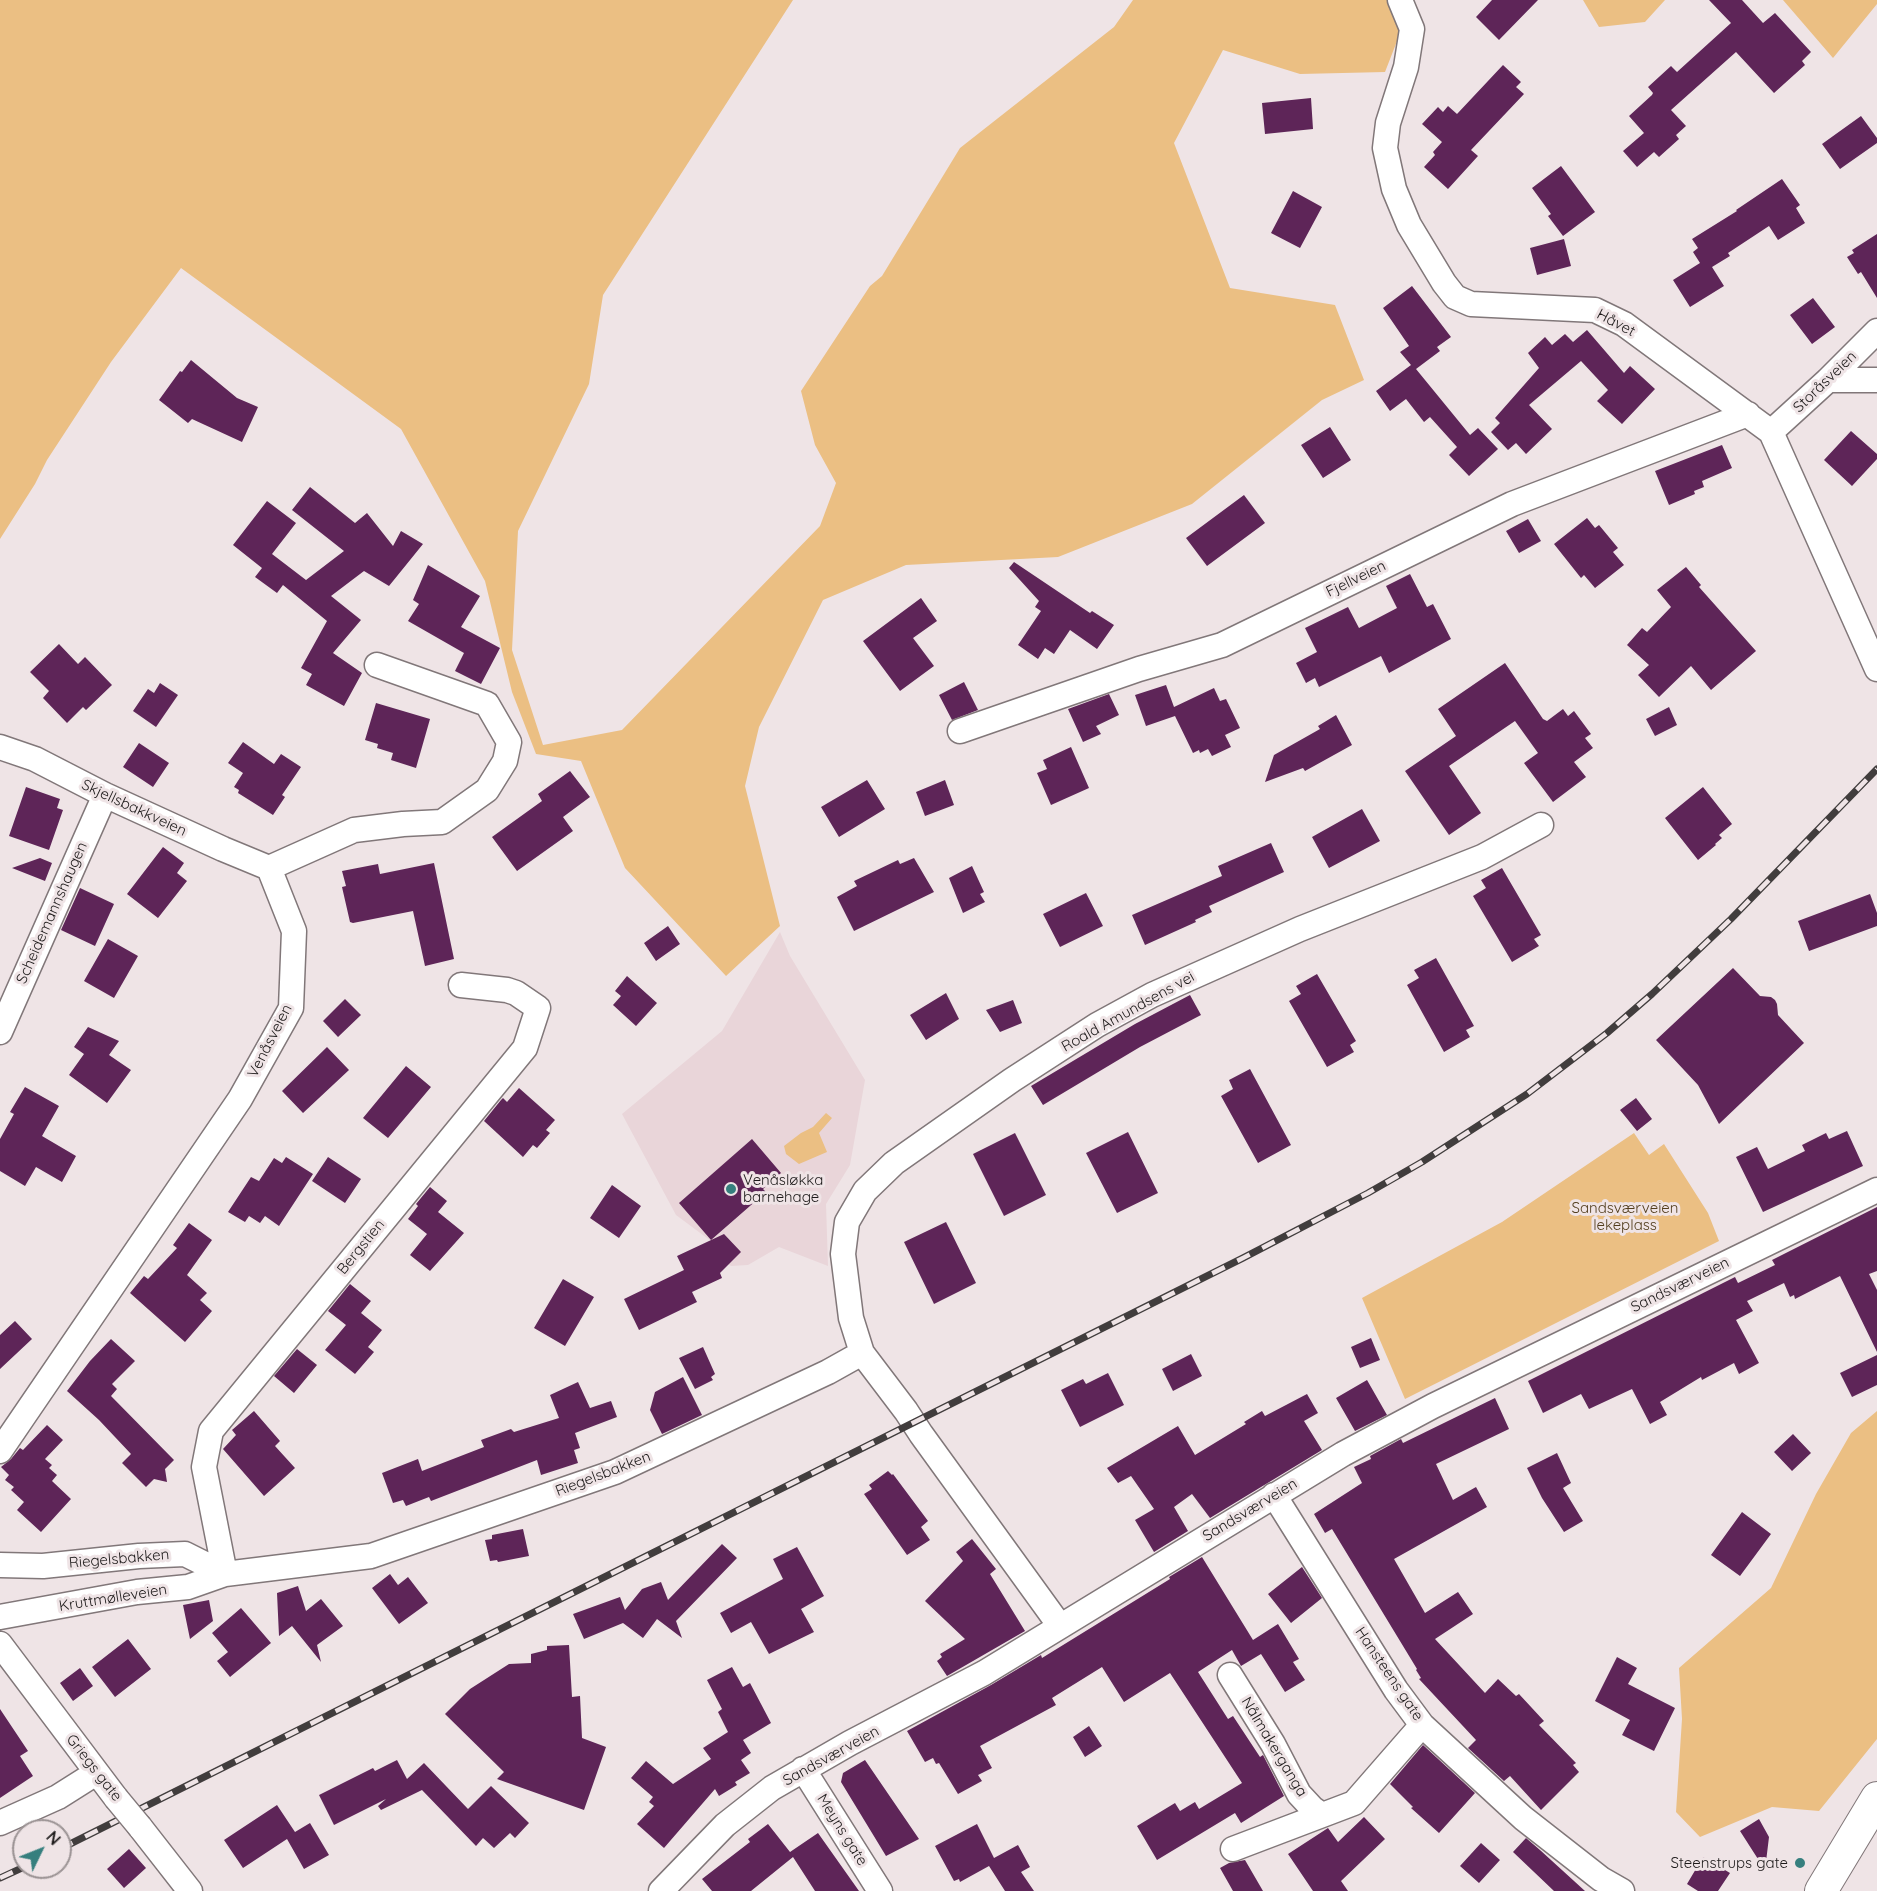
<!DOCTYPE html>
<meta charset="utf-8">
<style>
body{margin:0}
#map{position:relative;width:1877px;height:1891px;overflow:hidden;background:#efe4e6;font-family:Quicksand,sans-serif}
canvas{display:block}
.north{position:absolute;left:12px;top:1819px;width:60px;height:60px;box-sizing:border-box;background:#efe4e6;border:2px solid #9b9394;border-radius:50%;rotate:47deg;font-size:16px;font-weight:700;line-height:24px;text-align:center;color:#1d1a1a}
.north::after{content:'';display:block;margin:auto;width:21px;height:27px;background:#367f7e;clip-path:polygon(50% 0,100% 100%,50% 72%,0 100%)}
</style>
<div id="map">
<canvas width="1877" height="1891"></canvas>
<div class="north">N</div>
</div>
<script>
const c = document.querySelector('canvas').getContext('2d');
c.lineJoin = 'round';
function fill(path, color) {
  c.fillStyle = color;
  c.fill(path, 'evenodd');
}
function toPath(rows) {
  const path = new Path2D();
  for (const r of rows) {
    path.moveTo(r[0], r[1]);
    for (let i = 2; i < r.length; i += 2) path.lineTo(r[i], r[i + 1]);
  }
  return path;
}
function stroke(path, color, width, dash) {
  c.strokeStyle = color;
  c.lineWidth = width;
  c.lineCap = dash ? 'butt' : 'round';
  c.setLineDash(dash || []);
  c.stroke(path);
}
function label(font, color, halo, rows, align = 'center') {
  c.font = font + ' Quicksand,sans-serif';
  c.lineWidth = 6;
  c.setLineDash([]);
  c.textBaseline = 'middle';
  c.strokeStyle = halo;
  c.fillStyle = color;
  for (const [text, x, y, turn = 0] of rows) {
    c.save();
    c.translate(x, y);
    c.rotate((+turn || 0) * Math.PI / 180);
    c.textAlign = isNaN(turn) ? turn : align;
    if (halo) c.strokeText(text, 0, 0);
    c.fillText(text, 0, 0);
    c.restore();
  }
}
const built = toPath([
 [780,932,790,956,865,1080,850,1165,826,1204,828,1266,779,1247,748,1265,731,1266,722,1260,711,1241,676,1215,622,1114,722,1031]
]);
const green = toPath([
 [0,0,793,0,603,295,589,384,518,531,512,650,543,745,622,730,820,526,836,483,815,445,801,391,870,286,882,276,960,148,1114,27,1133,0,1413,0,1385,72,1300,74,1223,50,1174,143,1230,288,1335,305,1364,380,1322,400,1192,504,1058,557,906,565,823,600,759,727,745,786,780,926,726,976,625,868,581,761,536,754,512,692,485,581,401,429,181,268,111,362,47,460,35,484,0,539],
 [1583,0,1665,0,1645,22,1599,27],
 [1783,0,1877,0,1877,4,1833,58],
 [826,1113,832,1118,819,1133,827,1152,799,1164,786,1154,784,1146,801,1133,813,1127],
 [1634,1133,1649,1155,1664,1144,1708,1213,1719,1241,1405,1399,1362,1298,1502,1222],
 [1877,1411,1877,1739,1819,1811,1772,1807,1700,1837,1676,1812,1682,1719,1679,1668,1771,1588,1816,1494,1851,1433]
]);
const building = toPath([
 [1492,0,1538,0,1499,40,1476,17],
 [1709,0,1742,0,1763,23,1775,13,1811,52,1802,61,1805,65,1774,93,1736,52,1671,110,1686,126,1676,135,1679,139,1659,157,1654,152,1637,167,1623,151,1644,133,1629,116,1652,95,1653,93,1648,87,1671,66,1677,72,1731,23],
 [1503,65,1521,82,1516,87,1524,94,1471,150,1478,156,1448,189,1424,167,1435,155,1433,152,1442,142,1422,124,1438,107,1443,112,1448,106,1457,114],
 [1311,98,1313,129,1265,134,1262,103],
 [1861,116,1877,138,1877,143,1840,169,1822,144],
 [1561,166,1595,212,1563,236,1548,216,1551,214,1532,188],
 [1782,179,1800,205,1796,208,1805,223,1778,240,1769,226,1728,253,1730,256,1712,267,1724,286,1690,307,1673,280,1700,263,1693,252,1698,248,1692,239,1737,211,1736,210],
 [1293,191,1322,207,1300,248,1271,233],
 [1877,234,1877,298,1861,272,1858,274,1847,257,1854,253,1852,250],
 [1564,239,1571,266,1537,275,1530,248],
 [1412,286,1451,337,1437,347,1440,351,1416,369,1470,435,1478,428,1498,449,1469,476,1449,455,1457,447,1430,417,1424,422,1406,399,1390,411,1376,391,1411,365,1400,352,1409,346,1383,308],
 [1813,298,1835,327,1812,344,1790,315],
 [1587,330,1624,373,1630,366,1655,389,1622,424,1597,401,1608,390,1581,361,1529,405,1552,429,1526,454,1516,443,1508,450,1491,432,1500,423,1495,418,1539,368,1528,353,1545,337,1552,345,1565,334,1573,342],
 [191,360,237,398,258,407,242,442,192,419,188,423,159,400,180,371,182,372],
 [1330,427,1351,460,1323,478,1301,445],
 [1851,431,1877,454,1877,459,1852,486,1824,460],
 [1722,445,1732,468,1702,481,1704,487,1694,491,1695,494,1669,505,1655,471],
 [310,487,355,523,367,513,393,546,401,531,423,544,389,586,364,571,331,596,361,620,333,653,362,673,344,706,306,685,312,674,301,668,327,621,283,585,277,593,255,577,262,568,233,545,267,501,296,523,272,554,306,580,344,551,292,510],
 [1244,495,1265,523,1207,566,1186,538],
 [1587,518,1595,528,1599,525,1618,548,1613,552,1624,565,1595,588,1584,575,1581,578,1554,544],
 [1528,519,1541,541,1519,553,1506,531],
 [1014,562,1090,613,1092,611,1114,625,1097,649,1070,630,1054,654,1045,648,1038,659,1018,645,1041,611,1035,607,1039,601,1009,568],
 [428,565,480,596,461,627,500,648,481,684,455,671,464,653,408,621,419,604,413,600],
 [1686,567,1701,585,1699,587,1756,651,1711,690,1691,666,1659,697,1638,675,1649,665,1627,645,1642,628,1647,632,1671,607,1657,590],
 [1410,574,1427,607,1433,604,1451,639,1389,673,1381,656,1319,687,1315,678,1306,683,1296,663,1317,652,1305,628,1348,607,1359,628,1397,608,1386,586],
 [921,598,937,621,913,638,934,666,900,691,863,641],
 [59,644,78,664,85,657,112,685,86,710,83,707,67,723,43,698,49,691,30,672],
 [1505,663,1543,719,1547,721,1563,709,1568,716,1574,711,1591,734,1585,738,1593,748,1574,762,1586,777,1553,802,1524,763,1538,753,1515,721,1449,766,1481,813,1449,835,1405,771,1456,736,1438,709],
 [964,682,978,710,952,720,939,695],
 [160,683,178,695,156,727,133,711,148,689,154,693],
 [1166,685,1174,707,1214,688,1220,701,1226,699,1240,728,1225,735,1231,747,1212,756,1208,749,1200,753,1199,750,1193,753,1175,716,1146,726,1135,695],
 [1109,694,1119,715,1096,726,1101,734,1083,742,1068,709],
 [376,703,430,719,416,768,391,760,393,753,377,748,378,744,365,740],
 [1669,707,1677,725,1655,736,1646,719],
 [1336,715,1352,745,1305,771,1303,768,1265,782,1274,755,1320,729,1318,726],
 [243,742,274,764,281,754,301,767,282,795,285,797,273,815,238,793,239,790,234,787,243,773,228,763],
 [139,743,169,763,153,787,123,767],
 [1071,747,1089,788,1051,805,1037,773,1047,769,1043,760],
 [570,771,590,797,563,817,573,831,517,871,492,837,542,801,538,794],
 [867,780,885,809,839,837,821,807],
 [945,780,954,805,925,816,916,792],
 [26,787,60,799,57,808,63,810,49,850,9,836],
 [1703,787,1732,824,1719,835,1722,838,1715,844,1716,845,1698,860,1665,818],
 [1362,809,1380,841,1329,868,1312,837],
 [1271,843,1284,872,1209,906,1212,912,1195,920,1196,922,1145,945,1132,915,1222,876,1218,866],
 [163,847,184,863,177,873,187,881,158,918,127,894],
 [40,858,52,863,45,881,12,868],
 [914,858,934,892,854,931,837,897,857,886,854,881,898,860,900,864],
 [434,863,454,959,425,966,413,911,353,923,350,922,342,887,346,886,342,871,378,864,380,874],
 [972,866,984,892,980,894,985,902,963,913,949,878],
 [1502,868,1541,935,1534,939,1539,946,1512,962,1473,896,1486,888,1481,880],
 [80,888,114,904,95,946,61,930],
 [1086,893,1103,926,1060,947,1043,914],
 [1870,894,1877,913,1877,926,1809,951,1798,921],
 [668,926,680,944,656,961,644,943],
 [108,939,138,956,114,998,84,981],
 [1436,958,1474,1026,1466,1030,1470,1037,1444,1052,1407,985,1419,978,1414,970],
 [1733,968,1760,996,1771,997,1775,1000,1777,1004,1778,1015,1804,1043,1719,1124,1698,1085,1656,1040],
 [1317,974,1356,1041,1350,1045,1354,1052,1327,1067,1289,1001,1301,994,1296,986],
 [627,976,657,1003,636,1026,613,1005,621,996,615,991],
 [946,993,959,1019,926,1040,910,1015],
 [1190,995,1201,1015,1140,1047,1043,1105,1031,1086,1135,1024],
 [345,999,361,1015,338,1037,323,1021],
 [1013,1000,1022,1023,1000,1032,986,1010],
 [88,1027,119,1041,109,1055,131,1070,107,1103,69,1075,84,1054,74,1047],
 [327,1047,349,1070,303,1113,282,1091],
 [406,1066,431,1087,388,1138,363,1118],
 [1250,1069,1291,1145,1258,1163,1221,1096,1233,1089,1229,1080],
 [25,1087,59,1106,42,1136,76,1156,62,1182,36,1167,25,1186,0,1171,0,1139,14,1114,10,1112],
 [519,1088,555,1120,546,1130,550,1133,537,1148,533,1145,523,1157,484,1121,501,1100,503,1098,507,1102],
 [1636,1098,1652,1119,1637,1131,1620,1110],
 [1847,1131,1863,1166,1763,1212,1736,1157,1757,1147,1768,1169,1805,1151,1802,1145,1826,1133,1829,1139],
 [1128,1132,1158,1193,1117,1213,1086,1153],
 [1015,1133,1046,1195,1004,1216,973,1154],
 [752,1139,781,1173,763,1189,766,1192,711,1240,679,1203],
 [286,1157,313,1174,279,1226,265,1216,260,1223,249,1216,245,1222,228,1212,251,1177,259,1181,274,1158,282,1163],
 [328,1157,361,1179,345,1203,312,1181],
 [612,1185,641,1206,619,1238,590,1218],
 [430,1187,447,1201,438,1212,464,1233,430,1271,410,1255,427,1234,408,1219,418,1206,416,1204],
 [1877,1207,1877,1271,1869,1274,1877,1290,1877,1352,1840,1276,1795,1299,1794,1295,1790,1297,1784,1283,1747,1301,1753,1311,1736,1320,1759,1363,1739,1374,1734,1363,1702,1380,1701,1377,1660,1402,1667,1415,1650,1424,1632,1389,1589,1409,1581,1394,1543,1413,1528,1381,1735,1277,1738,1283,1775,1265,1772,1260],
 [946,1222,976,1283,934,1304,904,1242],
 [189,1223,212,1240,187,1275,207,1293,200,1300,212,1311,185,1342,130,1293,144,1276,148,1279,177,1248,173,1245],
 [724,1234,741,1252,720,1273,722,1278,692,1292,697,1302,639,1330,624,1299,684,1270,677,1256],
 [563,1279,594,1297,565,1346,534,1328],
 [350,1284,371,1301,361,1313,382,1330,368,1347,374,1352,355,1374,325,1350,346,1325,328,1311],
 [15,1321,32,1339,0,1369,0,1335],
 [1371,1338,1380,1360,1360,1368,1351,1347],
 [111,1339,135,1361,112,1384,117,1389,111,1396,174,1460,165,1469,167,1482,154,1479,146,1487,122,1463,131,1454,99,1420,67,1391,90,1361],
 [703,1347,715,1374,711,1377,713,1380,695,1389,679,1358],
 [297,1349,317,1365,294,1393,274,1376],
 [1191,1354,1202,1376,1173,1391,1162,1369],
 [1877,1355,1877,1385,1852,1397,1840,1373],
 [1108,1373,1124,1405,1080,1427,1061,1390,1083,1379,1086,1384],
 [683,1377,702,1415,662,1434,650,1410,655,1392],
 [1367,1380,1387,1415,1355,1431,1336,1398],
 [578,1382,590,1408,611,1401,617,1417,575,1433,580,1448,574,1450,578,1463,541,1475,537,1460,431,1501,429,1497,406,1506,403,1500,393,1503,382,1473,418,1459,422,1471,484,1447,481,1440,511,1429,514,1432,559,1418,550,1395],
 [1307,1394,1318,1413,1304,1421,1322,1450,1210,1518,1192,1494,1174,1507,1188,1531,1154,1552,1135,1520,1154,1509,1131,1476,1118,1483,1107,1468,1178,1426,1195,1455,1246,1424,1244,1422,1262,1411,1265,1416],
 [1495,1398,1509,1429,1436,1464,1453,1500,1476,1487,1487,1507,1394,1559,1425,1613,1458,1592,1473,1614,1435,1639,1485,1693,1498,1679,1516,1696,1519,1694,1544,1721,1539,1725,1576,1763,1573,1765,1579,1772,1541,1810,1510,1776,1504,1781,1468,1748,1476,1740,1419,1679,1421,1678,1416,1670,1417,1669,1332,1529,1325,1533,1314,1514,1362,1483,1354,1467,1371,1459,1370,1456,1401,1439,1403,1443],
 [254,1411,280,1441,275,1446,295,1468,264,1496,223,1449,236,1435,232,1430],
 [47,1425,63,1440,45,1459,52,1465,49,1468,57,1475,52,1481,71,1499,41,1532,17,1510,24,1502,11,1490,14,1487,5,1480,9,1475,1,1467,11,1459,20,1448,23,1450],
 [1793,1434,1811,1453,1792,1471,1774,1452],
 [1557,1453,1571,1483,1563,1488,1583,1521,1564,1532,1542,1498,1527,1468],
 [888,1471,892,1475,893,1474,928,1521,921,1527,930,1540,907,1555,864,1494,872,1489,869,1485],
 [1742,1512,1771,1534,1740,1576,1711,1555],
 [523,1529,529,1556,498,1562,497,1560,490,1561,485,1540,492,1539,492,1535],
 [972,1539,996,1569,990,1574,1025,1631,947,1676,937,1661,942,1657,940,1654,965,1639,925,1601,963,1561,956,1552],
 [722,1544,737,1558,676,1621,682,1638,657,1619,643,1638,623,1623,584,1639,573,1614,620,1597,625,1610,642,1589,661,1582,668,1600],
 [797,1547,824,1596,801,1609,814,1632,769,1654,751,1622,731,1633,720,1613,783,1579,773,1559],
 [1202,1557,1253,1640,1278,1624,1299,1659,1293,1662,1305,1680,1285,1692,1261,1654,1241,1666,1232,1650,1198,1672,1228,1719,1233,1716,1260,1757,1263,1755,1284,1796,1241,1823,1235,1813,1157,1860,1137,1826,1175,1803,1180,1811,1195,1802,1199,1809,1242,1783,1170,1673,1124,1702,1102,1667,1052,1698,1056,1705,980,1746,992,1768,978,1775,982,1781,958,1794,939,1763,936,1764,933,1758,925,1762,907,1731,991,1685,1041,1655,1042,1658,1170,1579,1169,1577],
 [1302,1567,1322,1598,1291,1623,1268,1594],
 [390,1574,398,1585,408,1577,428,1603,399,1624,372,1588],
 [298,1586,306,1611,321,1599,343,1626,317,1645,321,1662,292,1626,279,1636,277,1593],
 [209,1600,213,1621,190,1639,183,1605],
 [241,1608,271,1643,230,1677,217,1661,228,1652,212,1633],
 [128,1639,151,1669,115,1697,92,1667],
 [569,1645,572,1697,580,1696,582,1738,606,1747,584,1810,497,1779,504,1772,445,1714,470,1689,509,1664,531,1663,531,1654,547,1650,547,1646],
 [1617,1657,1637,1668,1628,1684,1675,1708,1654,1751,1622,1735,1630,1720,1595,1701],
 [732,1667,743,1687,750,1683,771,1723,743,1740,751,1753,741,1760,750,1773,735,1782,737,1785,719,1796,715,1789,664,1848,637,1824,654,1806,649,1802,653,1797,631,1778,646,1761,673,1784,711,1759,703,1748,728,1732,718,1712,722,1709,707,1680],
 [80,1668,93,1686,73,1701,60,1683],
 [0,1709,28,1751,20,1756,33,1776,0,1798],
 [1089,1726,1102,1746,1085,1757,1073,1737],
 [1423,1745,1475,1793,1439,1833,1411,1808,1413,1807,1390,1784],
 [397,1760,407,1779,424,1763,468,1809,491,1786,529,1823,515,1838,510,1833,494,1848,483,1838,476,1846,422,1790,381,1810,378,1806,386,1799,334,1825,319,1795,373,1768,375,1771],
 [865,1760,919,1839,886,1856,841,1782,843,1773],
 [277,1805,295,1832,310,1823,329,1855,304,1869,287,1839,243,1868,224,1840],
 [1364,1817,1385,1839,1341,1881,1348,1891,1313,1891,1288,1854,1328,1828,1338,1842],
 [1759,1819,1769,1837,1765,1870,1740,1831],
 [768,1824,790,1852,818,1833,859,1891,815,1891,793,1857,751,1891,712,1891,702,1879,750,1842,748,1839],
 [977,1824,994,1858,1018,1845,1030,1867,1021,1872,1034,1891,1005,1891,989,1866,960,1882,959,1879,954,1881,935,1846],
 [1526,1838,1540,1850,1585,1891,1554,1891,1513,1852],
 [1481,1843,1500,1860,1479,1883,1460,1866],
 [129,1849,146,1868,124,1888,107,1869],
 [1703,1857,1730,1873,1718,1891,1698,1891,1687,1884],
 [1245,1860,1263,1891,1233,1891,1220,1868,1229,1863]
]);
const minor = toPath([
 [1400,0,1412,29,1406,67,1388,123,1385,148,1394,189,1409,225,1444,283,1455,297,1471,304,1595,310,1624,324,1771,432,1877,669],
 [1828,380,1877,380],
 [1771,432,1828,380,1877,331],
 [960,731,1139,669,1222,645,1512,504,1748,414],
 [0,747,35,759,105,795,223,849,269,868],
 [0,1032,105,795],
 [862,1353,851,1318,843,1254,847,1222,865,1191,894,1163,1012,1080,1097,1025,1152,995,1300,929,1482,857,1541,825],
 [0,1451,240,1099,291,1008,294,931,269,868,354,830,403,824,442,822,487,790,505,761,509,742,487,704,377,665],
 [1274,1495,1396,1690,1422,1725,1523,1818,1601,1879,1622,1891],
 [0,1565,43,1566,139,1556,185,1554,225,1574],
 [225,1574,204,1467,211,1431,525,1048,538,1008,516,993,507,990,461,985],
 [0,1617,137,1592,188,1587,225,1574,371,1556,615,1472,828,1372,862,1353,906,1411,921,1434,1060,1626],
 [0,1644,116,1798],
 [1230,1675,1273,1744,1299,1794,1312,1808,1322,1815],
 [803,1769,880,1891],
 [0,1823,58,1797,96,1773],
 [140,1827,190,1891],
 [1233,1849,1354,1803,1422,1725],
 [661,1891,725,1825,772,1788,850,1743,984,1673,1343,1454,1433,1406,1877,1190]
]);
const tertiary = toPath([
 [1821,1891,1877,1798]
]);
const rail = toPath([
 [60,1849,1243,1258,1368,1193,1422,1162,1527,1094,1607,1033,1652,994,1731,919,1877,769],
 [0,1878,24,1867]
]);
const minorBridge = toPath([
 [116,1798,140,1827]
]);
const markers = [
 [731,1189,6,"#367f7e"],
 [1800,1863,6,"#367f7e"]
];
const streetNames = [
 ["Håvet",1616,323,28],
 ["Storåsveien",1825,382,-44],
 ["Fjellveien",1356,579,-26],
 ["Skjellsbakkveien",134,808,25],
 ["Scheidemannshaugen",52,913,-66],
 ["Roald Amundsens vei",1128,1012,-29],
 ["Venåsveien",270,1041,-63],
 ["Bergstien",361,1247,-51],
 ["Sandsværveien",1680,1285,-26],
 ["Riegelsbakken",603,1474,-21],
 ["Sandsværveien",1250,1510,-31],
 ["Riegelsbakken",119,1559,-5],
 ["Kruttmølleveien",113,1598,-9],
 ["Hansteens gate",1389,1674,56],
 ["Nålmakerganga",1274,1747,59],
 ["Sandsværveien",831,1756,-29],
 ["Griegs gate",94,1768,52],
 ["Meyns gate",842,1830,58]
];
const poiNames = [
 ["Venåsløkka",743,1180],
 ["barnehage",743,1197],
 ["Steenstrups gate",1788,1863,"right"]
];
const parkNames = [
 ["Sandsværveien",1625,1208],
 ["lekeplass",1625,1225]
];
fill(built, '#e9d5d9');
fill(green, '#ebbf83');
fill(building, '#5e2558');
stroke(minor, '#817779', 27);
stroke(tertiary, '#817779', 34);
stroke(minor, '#fff', 24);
stroke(tertiary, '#fff', 32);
stroke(rail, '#413d3d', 7);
stroke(rail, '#efe4e6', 4.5, [14]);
stroke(minorBridge, '#817779', 27, []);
stroke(minorBridge, '#fff', 24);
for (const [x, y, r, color] of markers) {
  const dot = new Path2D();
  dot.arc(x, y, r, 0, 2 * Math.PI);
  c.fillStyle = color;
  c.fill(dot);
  stroke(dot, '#efe4e6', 2);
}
label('15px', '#1d1a1a', '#efe4e6', streetNames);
label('15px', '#1d1a1a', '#efe4e6', poiNames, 'left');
label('15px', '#523d1d', '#efe4e6', parkNames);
</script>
